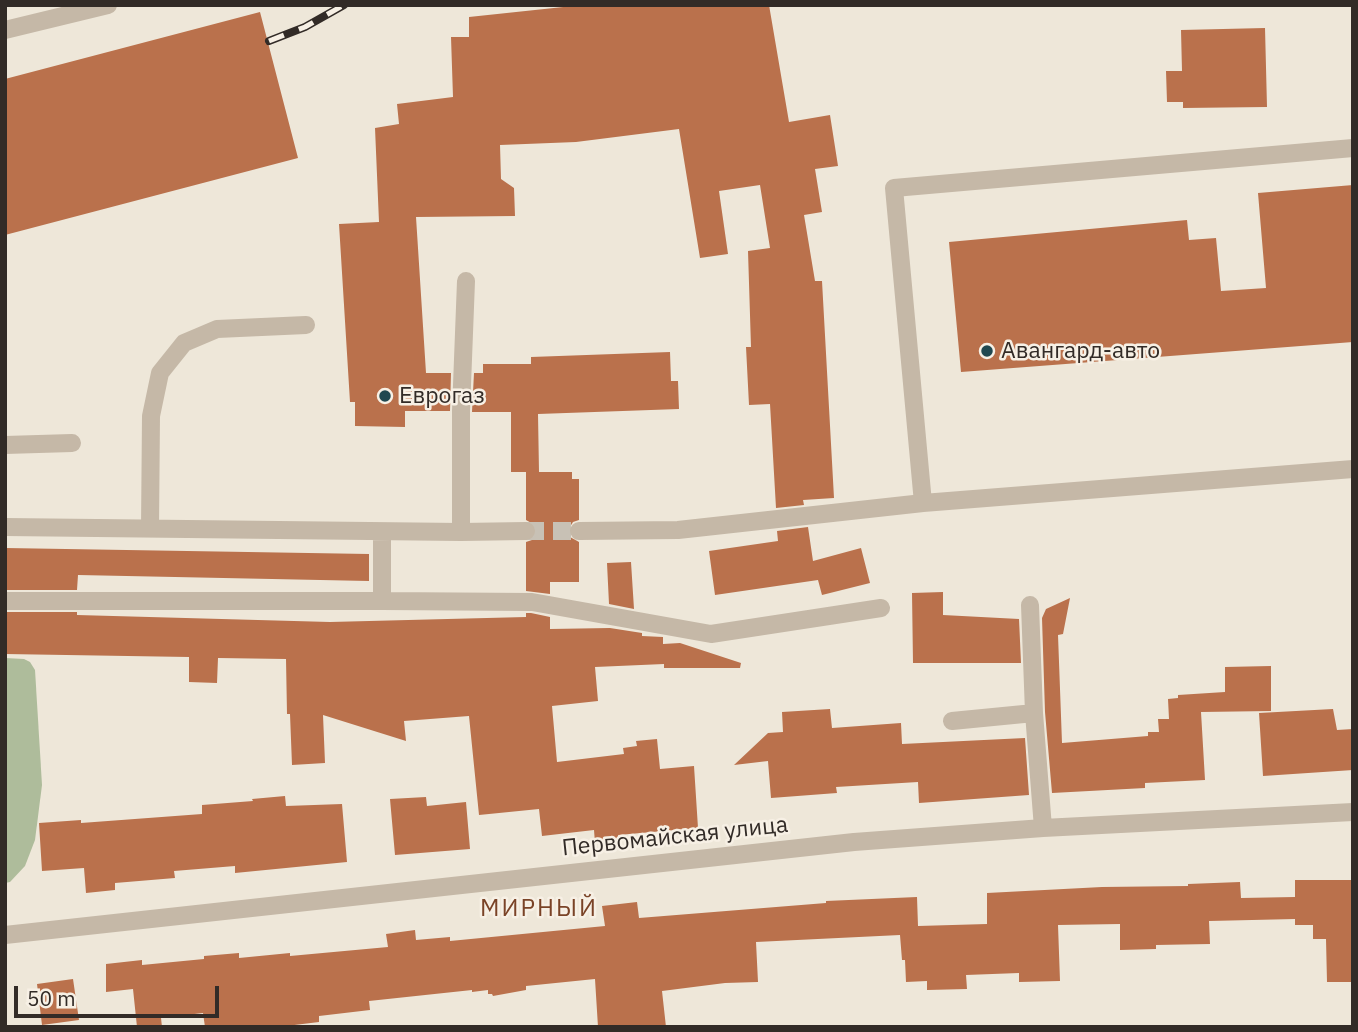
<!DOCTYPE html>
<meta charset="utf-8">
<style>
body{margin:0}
#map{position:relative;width:1358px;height:1032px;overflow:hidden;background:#eee7d9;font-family:"IBM Plex Sans",sans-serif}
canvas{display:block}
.frame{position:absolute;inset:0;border:7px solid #322b27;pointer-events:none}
.scale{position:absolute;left:14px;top:986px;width:205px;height:32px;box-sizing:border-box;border:4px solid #322b27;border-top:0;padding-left:9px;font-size:21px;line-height:24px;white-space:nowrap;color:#322b27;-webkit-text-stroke:5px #f7f0e5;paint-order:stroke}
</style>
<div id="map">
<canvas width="1358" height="1032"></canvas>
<div class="frame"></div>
<div class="scale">50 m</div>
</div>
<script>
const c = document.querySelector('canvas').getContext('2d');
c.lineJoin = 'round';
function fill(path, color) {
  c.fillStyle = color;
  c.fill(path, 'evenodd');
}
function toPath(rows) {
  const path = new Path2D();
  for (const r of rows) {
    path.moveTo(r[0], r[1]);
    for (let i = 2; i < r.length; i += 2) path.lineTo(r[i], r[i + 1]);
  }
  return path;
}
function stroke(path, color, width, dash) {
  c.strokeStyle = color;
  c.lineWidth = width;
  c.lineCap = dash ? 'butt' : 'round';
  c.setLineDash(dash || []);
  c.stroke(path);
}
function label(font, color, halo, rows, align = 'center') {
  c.font = font + ' "IBM Plex Sans",sans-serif';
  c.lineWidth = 5;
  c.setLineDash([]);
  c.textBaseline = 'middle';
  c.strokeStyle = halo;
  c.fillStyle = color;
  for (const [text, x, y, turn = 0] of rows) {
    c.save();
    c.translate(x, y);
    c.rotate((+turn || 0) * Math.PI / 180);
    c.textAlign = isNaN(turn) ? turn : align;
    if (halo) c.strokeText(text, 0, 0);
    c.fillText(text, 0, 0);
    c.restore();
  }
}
const green = toPath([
 [5,658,24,659,30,662,35,670,42,785,35,840,25,866,10,882,5,883]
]);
const building = toPath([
 [582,5,769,5,789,122,830,115,838,166,815,169,822,212,804,215,815,281,822,281,834,498,803,500,804,505,776,508,770,404,749,405,746,347,751,347,748,251,770,248,760,185,719,191,728,254,700,258,679,129,576,142,500,145,501,179,514,188,515,216,416,217,426,373,451,373,450,411,405,411,405,427,355,426,355,402,350,402,339,224,379,222,375,128,399,124,397,104,453,97,451,37,469,37,469,17],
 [260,12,298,158,5,235,5,79],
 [1265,28,1267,107,1183,108,1183,102,1167,102,1166,71,1182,71,1181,30],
 [1353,185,1353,342,961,372,949,242,1187,220,1189,240,1216,238,1221,291,1266,288,1258,193],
 [670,352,671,381,678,381,679,409,538,414,539,472,511,472,511,412,472,412,474,373,483,373,483,364,531,364,531,357],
 [526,472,572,472,572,479,579,479,579,520,573,522,568,530,570,537,579,542,579,582,550,582,550,594,526,591,526,542,532,540,537,532,535,525,526,520],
 [808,527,813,561,861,548,870,583,822,595,818,580,715,595,709,551,778,541,777,531],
 [5,548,369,554,369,581,78,575,77,590,5,590],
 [631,562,634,609,609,604,607,563],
 [943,592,943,615,1019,619,1021,663,913,663,912,593],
 [1070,598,1063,634,1058,635,1062,743,1148,736,1148,732,1159,732,1158,719,1169,719,1168,699,1178,698,1178,695,1225,692,1225,667,1271,666,1271,711,1201,712,1205,780,1145,783,1145,788,1052,793,1045,712,1042,618,1046,609],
 [5,612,77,612,77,615,330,622,526,617,526,613,531,613,550,617,550,629,610,628,642,633,642,636,663,637,663,644,680,643,741,663,740,668,664,668,664,664,595,667,598,701,552,706,557,762,624,754,623,748,637,746,636,741,657,739,660,769,694,766,698,828,618,835,619,840,595,843,594,830,542,836,539,809,479,815,469,716,404,721,406,741,323,715,325,763,292,765,290,714,287,714,286,659,218,658,217,683,189,682,189,657,5,654],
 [830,709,832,728,901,723,902,744,1025,738,1029,795,919,803,918,782,836,787,837,793,771,798,768,761,734,765,768,733,783,732,782,712],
 [1333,709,1337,730,1353,729,1353,770,1263,776,1259,713],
 [285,796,286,806,342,804,347,862,235,873,235,866,174,871,175,878,115,883,115,890,86,893,84,868,42,871,39,823,81,820,81,823,202,814,202,805,253,801,252,799],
 [426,797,427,806,466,802,470,849,395,855,390,799],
 [1295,880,1353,880,1353,982,1327,982,1326,939,1313,939,1313,925,1295,925,1295,919,1209,921,1210,944,1156,945,1156,949,1120,950,1120,924,1058,925,1060,981,1019,982,1019,973,966,975,967,989,927,990,927,981,906,982,905,960,902,960,900,935,756,942,758,982,725,983,662,991,666,1027,598,1027,595,979,526,986,526,990,493,996,492,994,488,994,488,990,472,992,472,990,369,1001,370,1010,319,1016,319,1022,278,1027,205,1027,203,1013,161,1018,162,1027,137,1027,133,989,106,992,106,964,142,960,142,965,204,959,204,956,239,953,239,958,290,953,290,956,388,947,386,934,415,930,416,940,450,937,450,941,605,926,602,906,637,902,639,918,826,903,826,901,917,897,918,926,987,924,987,893,1102,887,1188,886,1188,884,1240,882,1241,898,1295,897],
 [73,979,79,1020,42,1025,37,984]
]);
const minorTunnel = toPath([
 [526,531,579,531]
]);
const minor = toPath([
 [5,30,108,5],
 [5,445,72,443],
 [923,503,894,188,1353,148],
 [5,527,461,532,461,411,466,281],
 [150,528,151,416,160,373,184,343,217,329,306,325],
 [579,531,678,530,923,503,1353,469],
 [461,532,526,531],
 [5,601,382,601,382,532],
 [382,601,532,602,711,634,881,608],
 [1030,605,1034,713,1043,828],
 [952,721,1034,713],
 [5,935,854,842,1043,828,1353,812]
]);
const rail = toPath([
 [269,41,305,27,344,5]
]);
const markers = [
 [987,351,7,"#204850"],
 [385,396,7,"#204850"]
];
const poiNames = [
 ["Авангард-авто",1001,351],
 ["Еврогаз",399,396]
];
const streetNames = [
 ["Первомайская улица",675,837,-6]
];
const neighbourhoodNames = [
 ["МИРНЫЙ",539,909]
];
fill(green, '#aebc9b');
fill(building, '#ba714c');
stroke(minorTunnel, '#c8c1b5', 18, [18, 9]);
stroke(minor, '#c5b8a7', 18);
stroke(rail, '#322b27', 8);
stroke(rail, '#f7f0e5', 5, [16]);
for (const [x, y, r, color] of markers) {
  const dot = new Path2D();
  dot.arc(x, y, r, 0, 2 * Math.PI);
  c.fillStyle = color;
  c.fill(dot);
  stroke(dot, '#f7f0e5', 2.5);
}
label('23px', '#322b27', '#f7f0e5', poiNames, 'left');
label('23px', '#322b27', '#f7f0e5', streetNames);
c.letterSpacing = '2px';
label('24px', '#7a4327', '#f7f0e5', neighbourhoodNames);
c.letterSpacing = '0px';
</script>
